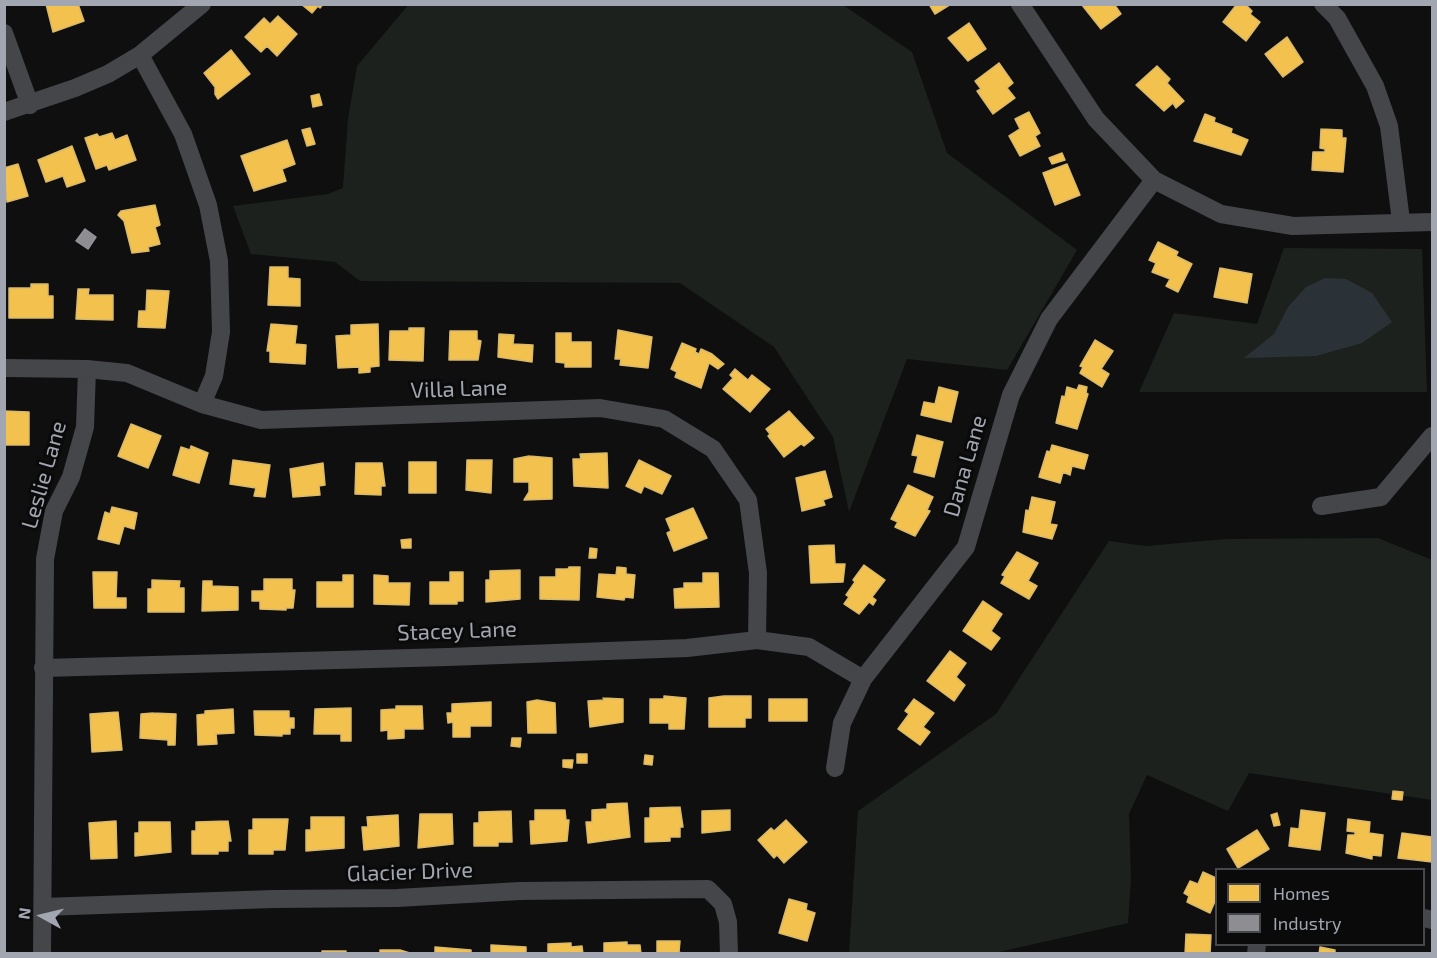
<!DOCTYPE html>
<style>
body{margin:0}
#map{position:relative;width:1437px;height:958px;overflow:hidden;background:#0f0f10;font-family:"Exo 2",sans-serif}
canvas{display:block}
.frame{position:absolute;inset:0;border:6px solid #a2a6b0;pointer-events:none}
.legend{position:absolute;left:1215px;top:868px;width:210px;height:78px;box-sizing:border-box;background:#0a0a0b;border:2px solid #47484d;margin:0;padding:8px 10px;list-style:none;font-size:18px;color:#a2a6b0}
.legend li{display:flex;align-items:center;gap:12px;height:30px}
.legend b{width:30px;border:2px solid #47484d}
.north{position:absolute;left:12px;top:886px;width:60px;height:60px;-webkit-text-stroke:4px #0a0a0b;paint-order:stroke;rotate:278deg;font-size:16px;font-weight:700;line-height:24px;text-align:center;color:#a2a6b0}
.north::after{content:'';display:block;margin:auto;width:21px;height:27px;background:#a2a6b0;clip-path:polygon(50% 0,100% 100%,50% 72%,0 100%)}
</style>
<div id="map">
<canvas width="1437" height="958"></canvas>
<div class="frame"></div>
<ul class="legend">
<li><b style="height:16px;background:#f2c14e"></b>Homes</li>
<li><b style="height:16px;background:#8d8d92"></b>Industry</li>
</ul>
<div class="north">N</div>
</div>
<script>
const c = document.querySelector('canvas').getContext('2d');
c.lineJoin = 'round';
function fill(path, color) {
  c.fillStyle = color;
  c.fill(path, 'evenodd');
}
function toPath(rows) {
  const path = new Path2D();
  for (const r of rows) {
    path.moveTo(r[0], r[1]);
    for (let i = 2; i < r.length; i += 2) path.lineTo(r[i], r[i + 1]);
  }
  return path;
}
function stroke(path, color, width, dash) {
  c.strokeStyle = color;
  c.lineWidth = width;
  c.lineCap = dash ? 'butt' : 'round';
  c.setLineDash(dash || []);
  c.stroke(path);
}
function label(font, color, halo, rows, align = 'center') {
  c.font = font + ' "Exo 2",sans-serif';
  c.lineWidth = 6;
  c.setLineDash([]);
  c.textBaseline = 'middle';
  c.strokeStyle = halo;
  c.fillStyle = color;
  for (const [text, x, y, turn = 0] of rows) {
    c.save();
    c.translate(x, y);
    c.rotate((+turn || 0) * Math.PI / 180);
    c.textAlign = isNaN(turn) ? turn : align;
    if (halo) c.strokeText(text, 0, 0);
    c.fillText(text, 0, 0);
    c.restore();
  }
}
const green = toPath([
 [409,4,843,5,912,52,947,153,1077,250,1007,370,907,359,849,512,833,437,774,347,680,283,360,281,335,262,251,254,233,206,328,194,343,188,348,119,357,66],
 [1284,248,1422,249,1427,392,1139,392,1174,313,1257,324],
 [1378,538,1432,560,1432,800,1249,773,1228,811,1147,775,1129,814,1131,880,1128,923,994,953,849,954,858,811,996,714,1109,541,1146,546,1226,539]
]);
const water = toPath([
 [1325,278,1346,279,1372,293,1392,322,1362,343,1316,356,1244,358,1274,334,1288,307,1306,287]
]);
const homes = toPath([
 [46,4,78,4,84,21,53,32,46,4],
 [301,4,323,4,320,8,318,6,312,13,301,4],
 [929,4,951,4,935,14,929,4],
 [1114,4,1121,14,1101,29,1082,5,1114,4],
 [1237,4,1245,4,1252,11,1250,14,1260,22,1246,41,1223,22,1237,4],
 [278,16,297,34,277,56,267,46,261,52,245,37,264,18,270,24,278,16],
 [969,23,986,49,968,61,948,38,969,23],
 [1287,37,1303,62,1283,77,1265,54,1287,37],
 [231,50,250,74,218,99,215,94,215,87,204,73,231,50],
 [999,63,1013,83,1007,88,1015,98,993,114,977,91,981,89,975,81,999,63],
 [1157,66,1170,79,1167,83,1184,101,1176,108,1173,103,1164,111,1136,85,1157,66],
 [319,94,322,105,313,107,311,96,319,94],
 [1029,112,1040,133,1035,136,1040,146,1020,156,1009,136,1020,129,1015,119,1029,112],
 [1205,114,1215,118,1214,122,1232,129,1231,133,1248,140,1241,155,1194,141,1205,114],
 [310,128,315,144,307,146,302,130,310,128],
 [1321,129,1342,130,1342,138,1346,138,1343,172,1312,170,1313,152,1325,152,1325,149,1320,148,1321,129],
 [112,133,115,140,127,135,136,160,109,170,107,165,96,169,85,138,97,134,99,137,112,133],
 [287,140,295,164,282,169,286,181,254,191,241,156,287,140],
 [72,146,85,181,67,187,63,176,46,182,38,160,72,146],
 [1062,153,1065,160,1052,164,1049,158,1062,153],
 [18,164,28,196,7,202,4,168,18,164],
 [1067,164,1080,195,1055,205,1043,173,1067,164],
 [155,205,160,225,155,227,160,244,148,247,149,251,132,253,124,221,118,215,121,211,155,205],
 [1158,242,1178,252,1176,256,1192,264,1178,292,1166,286,1170,279,1152,272,1156,263,1149,260,1158,242],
 [270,267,288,267,288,278,300,279,300,306,268,305,270,267],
 [1220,268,1252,274,1247,303,1214,297,1220,268],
 [31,284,48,284,48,296,53,296,53,318,9,318,9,288,31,288,31,284],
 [78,289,89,289,88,295,113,295,113,320,76,319,78,289],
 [147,290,169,291,165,328,138,327,139,311,146,311,147,290],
 [271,324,297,326,295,344,306,345,305,364,270,362,270,351,267,351,271,324],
 [378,324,379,366,370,367,370,372,359,373,359,367,338,368,336,336,351,335,351,325,378,324],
 [409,328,424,328,423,361,389,360,390,331,409,331,409,328],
 [618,330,652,337,648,368,620,365,621,359,615,359,618,330],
 [450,331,477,331,477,340,481,341,478,360,449,360,450,331],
 [556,333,571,333,571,342,591,342,591,367,565,367,565,363,556,362,556,333],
 [499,334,514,335,513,344,533,345,532,362,498,357,499,334],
 [1095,340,1113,351,1101,369,1109,374,1102,387,1080,373,1083,367,1080,366,1095,340],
 [682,343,696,349,695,352,699,354,701,349,712,354,724,364,718,369,709,363,701,388,675,377,677,372,671,369,682,343],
 [735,369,748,380,752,375,770,389,750,412,723,389,733,378,730,375,735,369],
 [1079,385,1087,387,1086,393,1088,394,1077,429,1056,423,1062,396,1065,397,1067,387,1077,390,1079,385],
 [939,387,958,392,951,422,921,415,924,402,935,404,939,387],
 [4,411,29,412,29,445,4,445,4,411],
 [789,411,814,438,804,446,801,444,784,457,768,436,770,434,766,429,789,411],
 [131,424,161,436,148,468,118,456,131,424],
 [917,435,943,442,934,477,914,472,918,456,912,455,917,435],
 [1052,445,1088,455,1084,469,1072,466,1070,475,1063,472,1060,483,1039,477,1047,451,1050,452,1052,445],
 [191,446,208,453,199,483,173,475,181,447,190,450,191,446],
 [607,453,608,488,574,486,573,459,581,459,580,454,607,453],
 [529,456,552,458,552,499,524,500,529,492,529,482,514,482,514,459,529,456],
 [233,460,270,465,265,497,254,496,256,488,230,484,233,460],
 [467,460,492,460,491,493,466,490,467,460],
 [639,460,671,476,662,494,644,486,641,493,626,486,639,460],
 [409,462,436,462,436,493,409,493,409,462],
 [323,463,325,485,319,486,320,495,293,497,290,469,323,463],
 [356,463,382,463,385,486,381,486,381,495,355,494,356,463],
 [825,471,832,497,823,500,825,505,802,511,796,478,825,471],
 [908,485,933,497,927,510,930,511,915,536,895,527,898,522,891,519,908,485],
 [1032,497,1055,502,1050,524,1057,525,1052,539,1023,532,1026,510,1029,511,1032,497],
 [112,507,137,513,134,529,124,526,119,544,98,539,105,512,110,514,112,507],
 [693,508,707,538,674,551,667,533,671,531,666,519,693,508],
 [411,539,411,548,402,548,401,540,411,539],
 [834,545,835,564,845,564,843,582,811,583,809,546,834,545],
 [590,548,597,549,596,558,589,558,590,548],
 [1017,552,1038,563,1028,581,1037,586,1029,599,1001,583,1005,576,1002,575,1017,552],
 [864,565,885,580,872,597,876,600,873,605,869,602,859,614,844,604,849,597,846,595,855,582,853,580,864,565],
 [569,567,580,567,579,600,540,599,540,577,556,577,556,569,568,569,569,567],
 [617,567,626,568,626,574,635,575,633,598,625,597,624,600,597,597,599,574,616,575,617,567],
 [520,570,520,599,486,602,486,580,490,580,490,571,520,570],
 [93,572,117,572,116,598,126,598,126,608,94,608,93,572],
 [450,572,463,572,463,601,457,601,457,604,430,604,430,582,450,582,450,572],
 [703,573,718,573,719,607,675,608,674,589,684,588,684,583,703,583,703,573],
 [343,575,353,575,353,607,317,607,317,582,343,582,343,575],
 [374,575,388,576,388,583,410,583,409,605,374,604,374,575],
 [264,579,292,579,292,590,295,590,293,608,286,608,286,610,260,609,260,601,252,601,252,591,264,591,264,579],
 [152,580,180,581,179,588,184,588,184,612,148,612,148,589,152,589,152,580],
 [203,581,212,581,212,586,238,587,238,610,202,611,203,581],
 [983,601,1002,614,991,631,1000,638,991,650,963,631,983,601],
 [950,651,966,663,956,677,965,685,954,701,927,681,950,651],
 [664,696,686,698,684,729,669,729,669,723,650,723,650,699,664,699,664,696],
 [724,696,751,696,751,718,745,718,745,727,709,727,709,698,724,696],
 [603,698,623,699,623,722,590,727,588,701,604,700,603,698],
 [769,699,807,699,807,721,769,721,769,699],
 [914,699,934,713,923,727,930,732,920,745,898,729,909,714,905,711,914,699],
 [537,700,555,703,556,733,528,733,527,702,537,700],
 [491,702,491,726,470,726,470,737,453,737,453,722,448,723,447,713,452,713,452,704,491,702],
 [396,706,422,706,423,729,404,729,404,738,388,739,388,730,381,731,381,710,396,709,396,706],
 [351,708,351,741,341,741,341,734,314,734,315,709,351,708],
 [233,709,234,733,216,734,217,744,198,745,197,715,205,714,205,711,233,709],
 [254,711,289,711,289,718,294,718,294,728,290,728,290,734,282,734,282,736,255,735,254,711],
 [118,712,122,750,92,752,90,714,118,712],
 [153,713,176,714,175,745,168,745,168,740,140,738,141,714,153,713],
 [512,738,521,738,520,747,511,746,512,738],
 [577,754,587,754,587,763,577,763,577,754],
 [645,755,653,756,652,765,644,764,645,755],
 [563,760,573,760,572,768,563,767,563,760],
 [1393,791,1403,792,1402,800,1392,799,1393,791],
 [627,803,630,837,588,843,586,822,592,822,592,810,607,809,607,804,627,803],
 [680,807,683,827,680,827,680,837,670,837,670,841,645,842,645,818,650,818,650,808,680,807],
 [535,810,565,810,566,820,569,820,567,841,531,844,530,821,535,821,535,810],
 [730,810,730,830,702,833,702,811,730,810],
 [1301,810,1325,813,1320,850,1289,846,1291,828,1299,829,1301,810],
 [511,811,512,842,498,842,498,846,474,846,474,823,479,823,479,812,511,811],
 [1277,813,1280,825,1274,826,1271,815,1277,813],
 [420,814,452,814,453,844,418,848,420,814],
 [398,815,399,846,364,850,362,827,368,827,367,817,398,815],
 [311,817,344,817,344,848,306,851,306,830,311,830,311,817],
 [253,819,288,819,285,850,273,850,273,854,249,854,249,830,253,830,253,819],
 [1348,819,1370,822,1369,833,1383,835,1381,856,1372,855,1372,859,1346,853,1348,835,1355,835,1355,832,1347,831,1348,819],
 [786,820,807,842,784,863,777,855,774,858,758,840,771,828,774,831,786,820],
 [116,821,117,858,91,859,89,823,116,821],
 [228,821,231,841,228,841,228,851,218,851,218,854,192,854,192,831,196,831,196,822,228,821],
 [139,822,170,822,171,852,135,856,135,833,139,833,139,822],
 [1257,830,1269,849,1238,868,1227,849,1257,830],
 [1402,833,1432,837,1432,862,1398,858,1402,833],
 [1203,872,1216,878,1216,899,1210,913,1187,902,1189,896,1184,893,1190,881,1198,884,1203,872],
 [789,899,807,904,806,910,815,913,807,941,779,933,789,899],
 [1186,934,1211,935,1210,954,1185,954,1186,934],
 [657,941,680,941,679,952,683,954,657,954,657,941],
 [627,942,627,945,640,945,641,954,604,954,604,943,627,942],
 [571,943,571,947,582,946,583,954,548,954,548,944,571,943],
 [491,945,526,947,526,954,491,954,491,945],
 [435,947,471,950,471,954,435,954,435,947],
 [1320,947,1335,950,1335,954,1319,954,1320,947],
 [380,950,400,950,413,954,380,954,380,950],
 [322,951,346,951,346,954,322,954,322,951]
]);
const industry = toPath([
 [85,229,96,237,88,249,76,241,85,229]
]);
const minor = toPath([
 [1020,4,1096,119,1154,180,1221,214,1293,226,1432,222],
 [1323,4,1337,18,1375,86,1389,126,1401,221],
 [4,33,30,105],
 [140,55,183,134,208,205,219,261,221,332,214,376,202,404],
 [4,112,75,88,108,74,140,55,202,4],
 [4,368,87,369,127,373,202,404,261,420,600,408,664,419,713,449,748,500,758,573,757,640],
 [1321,506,1381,497,1432,436],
 [43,668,448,657,687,648,757,640,809,647,863,679],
 [835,768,842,723,863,679,966,547,1011,395,1049,319,1154,180],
 [43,907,273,899,397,898,520,891,708,889,723,904,728,922,729,954],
 [1424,918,1432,920],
 [42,954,45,559,54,511,71,477,85,427,87,369],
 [1256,954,1257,944]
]);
const streetNames = [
 ["Villa Lane",459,389,-2],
 ["Dana Lane",965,466,-74],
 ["Leslie Lane",44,475,-74],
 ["Stacey Lane",457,631,-2],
 ["Glacier Drive",410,872,-2]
];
fill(green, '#1c211d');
fill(water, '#2b3237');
fill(homes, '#f2c14e');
stroke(homes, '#dab96b', 1.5);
fill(industry, '#8d8d92');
stroke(industry, '#93949b', 1.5);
stroke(minor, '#45464a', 18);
label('22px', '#a2a6b0', '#0a0a0b', streetNames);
</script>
